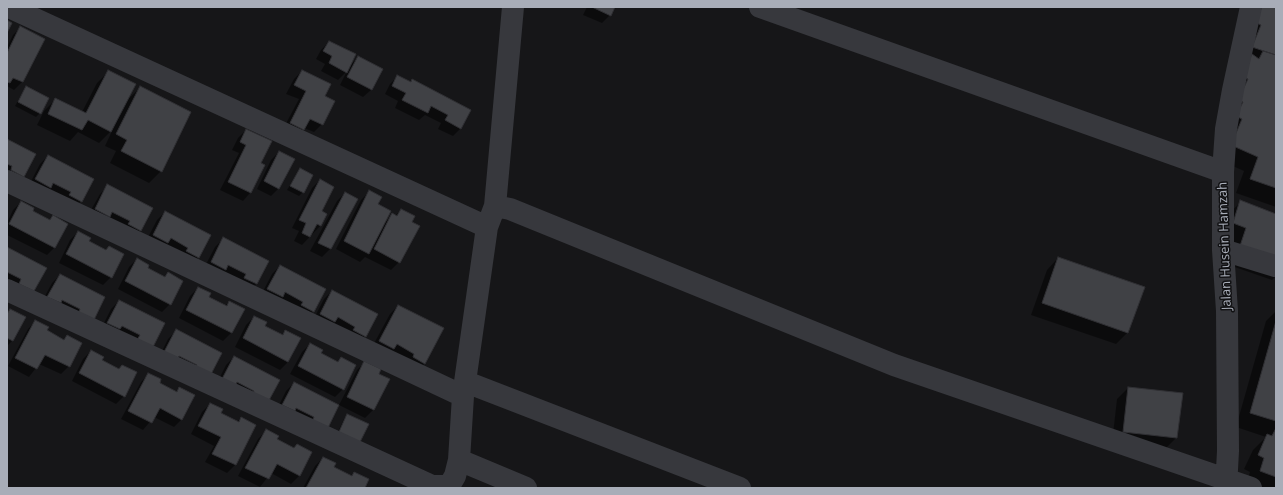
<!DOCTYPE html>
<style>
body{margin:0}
#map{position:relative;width:1283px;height:495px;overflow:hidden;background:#161618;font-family:"Open Sans",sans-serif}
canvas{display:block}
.frame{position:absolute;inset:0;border:8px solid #a8adb8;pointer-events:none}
</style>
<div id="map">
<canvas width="1283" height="495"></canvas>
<div class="frame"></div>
</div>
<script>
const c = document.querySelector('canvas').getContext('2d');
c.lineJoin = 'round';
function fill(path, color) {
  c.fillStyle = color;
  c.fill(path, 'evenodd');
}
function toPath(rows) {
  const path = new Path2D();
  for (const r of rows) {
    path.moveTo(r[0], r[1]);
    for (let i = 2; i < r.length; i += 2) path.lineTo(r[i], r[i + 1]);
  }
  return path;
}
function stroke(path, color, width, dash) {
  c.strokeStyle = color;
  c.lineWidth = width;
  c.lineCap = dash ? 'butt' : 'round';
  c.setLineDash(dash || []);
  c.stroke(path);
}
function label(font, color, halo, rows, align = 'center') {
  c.font = font + ' "Open Sans",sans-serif';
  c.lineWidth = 3;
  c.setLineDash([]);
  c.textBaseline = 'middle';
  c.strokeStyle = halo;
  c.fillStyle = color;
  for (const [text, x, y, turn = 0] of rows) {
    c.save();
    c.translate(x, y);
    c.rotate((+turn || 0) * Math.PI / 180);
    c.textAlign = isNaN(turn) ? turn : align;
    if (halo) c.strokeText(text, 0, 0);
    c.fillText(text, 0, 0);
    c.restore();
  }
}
const shadow = toPath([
 [587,7,614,7,610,15,602,23,583,15],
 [1257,7,1276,7,1276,207,1236,193,1244,171,1217,159],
 [21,27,44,39,22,82,14,90,7,86,7,47,13,35],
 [329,42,350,66,358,57,381,69,371,90,363,97,340,85,347,71,338,80,321,71,325,64,316,59,321,50],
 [302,71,323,97,322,124,314,132,304,128,295,137,282,131,299,99,286,94,294,79],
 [108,72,127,100,140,88,161,171,149,183,110,163,116,151,105,146,113,129,99,143,78,132,70,141,37,125,44,111,56,99,82,112,97,83],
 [398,76,410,83,412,81,470,110,461,128,453,136,438,129,441,123,425,115,419,120,395,108,398,101,385,94,390,84],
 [26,87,40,113,36,117,15,106],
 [246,130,259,164,264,166,250,193,243,201,220,190,239,153,232,150,238,138],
 [7,140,23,176,7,180],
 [279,152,279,188,271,196,257,189,271,160],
 [48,156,81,201,73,209,28,187,40,164],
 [300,169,303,192,299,196,287,190],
 [320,180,321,225,302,245,294,241,299,231,292,228,312,188],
 [108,186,141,231,133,239,87,217,100,194],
 [369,192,384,223,393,215,395,216,401,210,399,262,391,270,365,257,360,262,336,249,361,200],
 [345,193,356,199,330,249,322,257,310,251,337,201],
 [21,202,31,212,49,221,53,217,55,247,47,255,7,235,7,223,13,210],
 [1241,202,1276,215,1276,276,1272,280,1226,264,1226,216],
 [165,212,199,257,191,265,145,243,157,220],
 [78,232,87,242,105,251,109,247,111,277,103,285,59,263,70,240],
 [223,239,268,262,256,284,248,292,203,270,215,247],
 [7,248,45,268,14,287,7,284],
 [1058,258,1127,333,1116,344,1031,315,1047,270],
 [137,259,146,269,164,278,168,274,170,304,162,312,118,289,129,267],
 [280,266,313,311,305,319,260,297,272,274],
 [60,275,104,298,84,329,40,305,52,283],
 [198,288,208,297,225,306,229,302,243,310,231,333,223,341,179,318,190,296],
 [332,291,365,336,357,344,312,322,324,299],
 [119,301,152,347,100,331,111,309],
 [398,306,425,363,417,371,371,349,390,314],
 [10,310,24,317,12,341,7,346,7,314],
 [1276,311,1276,488,1254,488,1246,485,1250,472,1244,469,1253,450,1266,437,1236,427,1266,321],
 [254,317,264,326,282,335,286,331,288,362,280,370,235,347,246,325],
 [36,321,45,331,63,340,67,336,81,343,69,366,61,374,39,364,29,377,8,366,28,329],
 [176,331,221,354,189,373,157,361,168,339],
 [310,344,319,354,337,363,341,359,343,389,335,397,290,374,302,352],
 [91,351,124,396,116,404,72,381,83,359],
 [234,357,266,403,215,387,226,365],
 [365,362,378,374,388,380,373,410,365,418,339,405,357,370],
 [149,374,158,383,176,392,180,389,182,419,174,427,154,417,143,430,121,419,141,382],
 [294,383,338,406,318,437,275,413,286,391],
 [1128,388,1176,438,1165,449,1112,443,1117,399],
 [210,404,220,413,237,422,241,418,255,426,235,465,227,473,205,462,214,446,191,434,202,412],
 [348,415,368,425,335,438,344,419],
 [266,431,275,440,293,449,311,452,299,476,291,484,271,473,260,487,238,476,258,439],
 [323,458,333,467,350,476,354,473,364,488,303,488,315,466]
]);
const building = toPath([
 [592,7,615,7,611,16,592,7],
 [1262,7,1276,7,1276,55,1252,47,1261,25,1255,22,1262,7],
 [7,20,12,23,7,33,7,20],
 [20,26,45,39,23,82,13,78,10,83,7,82,7,53,20,26],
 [329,41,356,54,347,73,329,63,332,56,323,51,329,41],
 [1263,51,1276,55,1276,188,1250,179,1258,157,1231,145,1242,119,1236,116,1243,102,1238,100,1248,79,1242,76,1252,54,1259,59,1263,51],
 [358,56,383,69,372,90,347,77,358,56],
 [108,70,136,84,111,132,88,120,82,130,48,114,55,98,86,113,108,70],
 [302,70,331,84,325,96,335,101,323,125,310,119,304,130,290,123,306,91,294,85,302,70],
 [397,75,411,82,412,79,471,110,461,129,445,120,448,115,431,106,428,113,402,100,406,93,392,86,397,75],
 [26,86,49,98,41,114,18,102,26,86],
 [140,86,191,112,162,172,121,151,127,140,116,134,140,86],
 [246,129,272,141,261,163,265,165,251,193,228,182,246,145,240,142,246,129],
 [7,139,36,154,24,177,11,170,12,166,7,164,7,139],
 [279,151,295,159,279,189,264,181,279,151],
 [48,155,94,179,82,202,69,195,71,192,53,183,51,188,35,179,48,155],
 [300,168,313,175,304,193,290,186,300,168],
 [320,179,334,187,322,211,327,214,321,226,317,224,310,237,302,233,306,223,299,220,320,179],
 [107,184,153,208,141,231,128,224,130,221,112,212,110,217,95,209,107,184],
 [369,190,382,197,378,204,391,211,369,254,344,241,369,190],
 [345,192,358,199,331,249,318,243,345,192],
 [1240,200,1276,214,1276,262,1239,249,1246,228,1233,223,1240,200],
 [21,201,34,208,33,211,50,220,53,215,68,224,55,248,9,224,21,201],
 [401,209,415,216,412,222,420,226,400,263,374,249,392,213,397,216,401,209],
 [165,211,211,235,199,258,186,251,188,248,171,238,168,243,153,235,165,211],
 [78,231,91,238,89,241,106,250,109,246,124,254,112,278,66,254,78,231],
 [223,237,269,261,257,284,244,278,246,274,228,265,226,270,211,262,223,237],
 [7,247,47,268,34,291,19,284,21,279,7,272,7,247],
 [1058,257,1145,287,1128,333,1042,303,1058,257],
 [137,258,149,265,148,268,165,277,168,272,183,281,171,305,125,281,137,258],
 [280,265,326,289,314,312,301,305,303,302,285,292,283,297,267,289,280,265],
 [60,274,105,297,93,322,78,314,80,309,62,300,61,303,47,297,60,274],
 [198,287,211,293,209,297,227,306,229,301,245,309,232,333,186,310,198,287],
 [332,290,378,314,366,337,353,330,355,327,338,317,335,322,320,314,332,290],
 [119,300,165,323,153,347,137,340,140,335,122,326,120,329,107,323,119,300],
 [398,305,444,328,425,364,413,357,414,354,397,344,394,349,379,341,398,305],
 [10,309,26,317,13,341,7,338,7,314,10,309],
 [254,316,267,322,265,326,283,335,285,330,301,338,288,362,243,338,254,316],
 [35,320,49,327,47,330,64,340,67,335,82,343,70,367,45,355,37,369,15,358,35,320],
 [1276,321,1276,421,1250,413,1276,321],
 [176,329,222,353,209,378,194,369,197,365,179,356,177,359,164,352,176,329],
 [310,343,323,350,321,353,338,362,341,357,356,365,344,390,298,366,310,343],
 [91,350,104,357,102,360,119,369,122,365,137,372,125,397,79,373,91,350],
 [234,356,280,380,267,404,252,396,254,391,237,382,235,386,222,379,234,356],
 [364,361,381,369,379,374,390,379,374,410,347,397,364,361],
 [148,373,161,379,160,383,177,392,179,387,195,395,182,420,160,408,152,423,128,411,148,373],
 [294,382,339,405,327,430,312,422,314,417,296,408,295,411,282,405,294,382],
 [1128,387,1183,393,1177,438,1123,432,1128,387],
 [210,403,223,409,221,413,239,422,241,417,256,425,236,465,212,454,221,437,198,426,210,403],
 [347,414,369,424,360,442,338,434,347,414],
 [1276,428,1276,477,1260,471,1264,458,1258,455,1267,434,1272,436,1276,428],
 [266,429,279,436,277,439,294,448,297,444,312,452,300,476,277,464,269,479,245,468,266,429],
 [323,457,336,463,334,467,352,476,354,472,369,479,365,488,306,488,323,457]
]);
const minor = toPath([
 [9,7,487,227],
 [760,7,1223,172],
 [7,181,463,396,487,227,495,206,510,209,894,365,1251,488],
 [495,206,513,7],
 [1223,250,1275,266],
 [7,290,432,486,449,486,455,476,459,460,463,396],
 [466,382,740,488],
 [459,460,526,488],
 [1226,488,1228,451,1227,311,1223,250,1223,172,1226,129,1233,90,1251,7]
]);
const streetNames = [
 ["Jalan Husein Hamzah",1225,246,-92]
];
fill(shadow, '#0007');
fill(building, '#404145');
stroke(building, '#303034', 1);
stroke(minor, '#37383d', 22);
label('13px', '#a8adb8', '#111113', streetNames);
</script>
